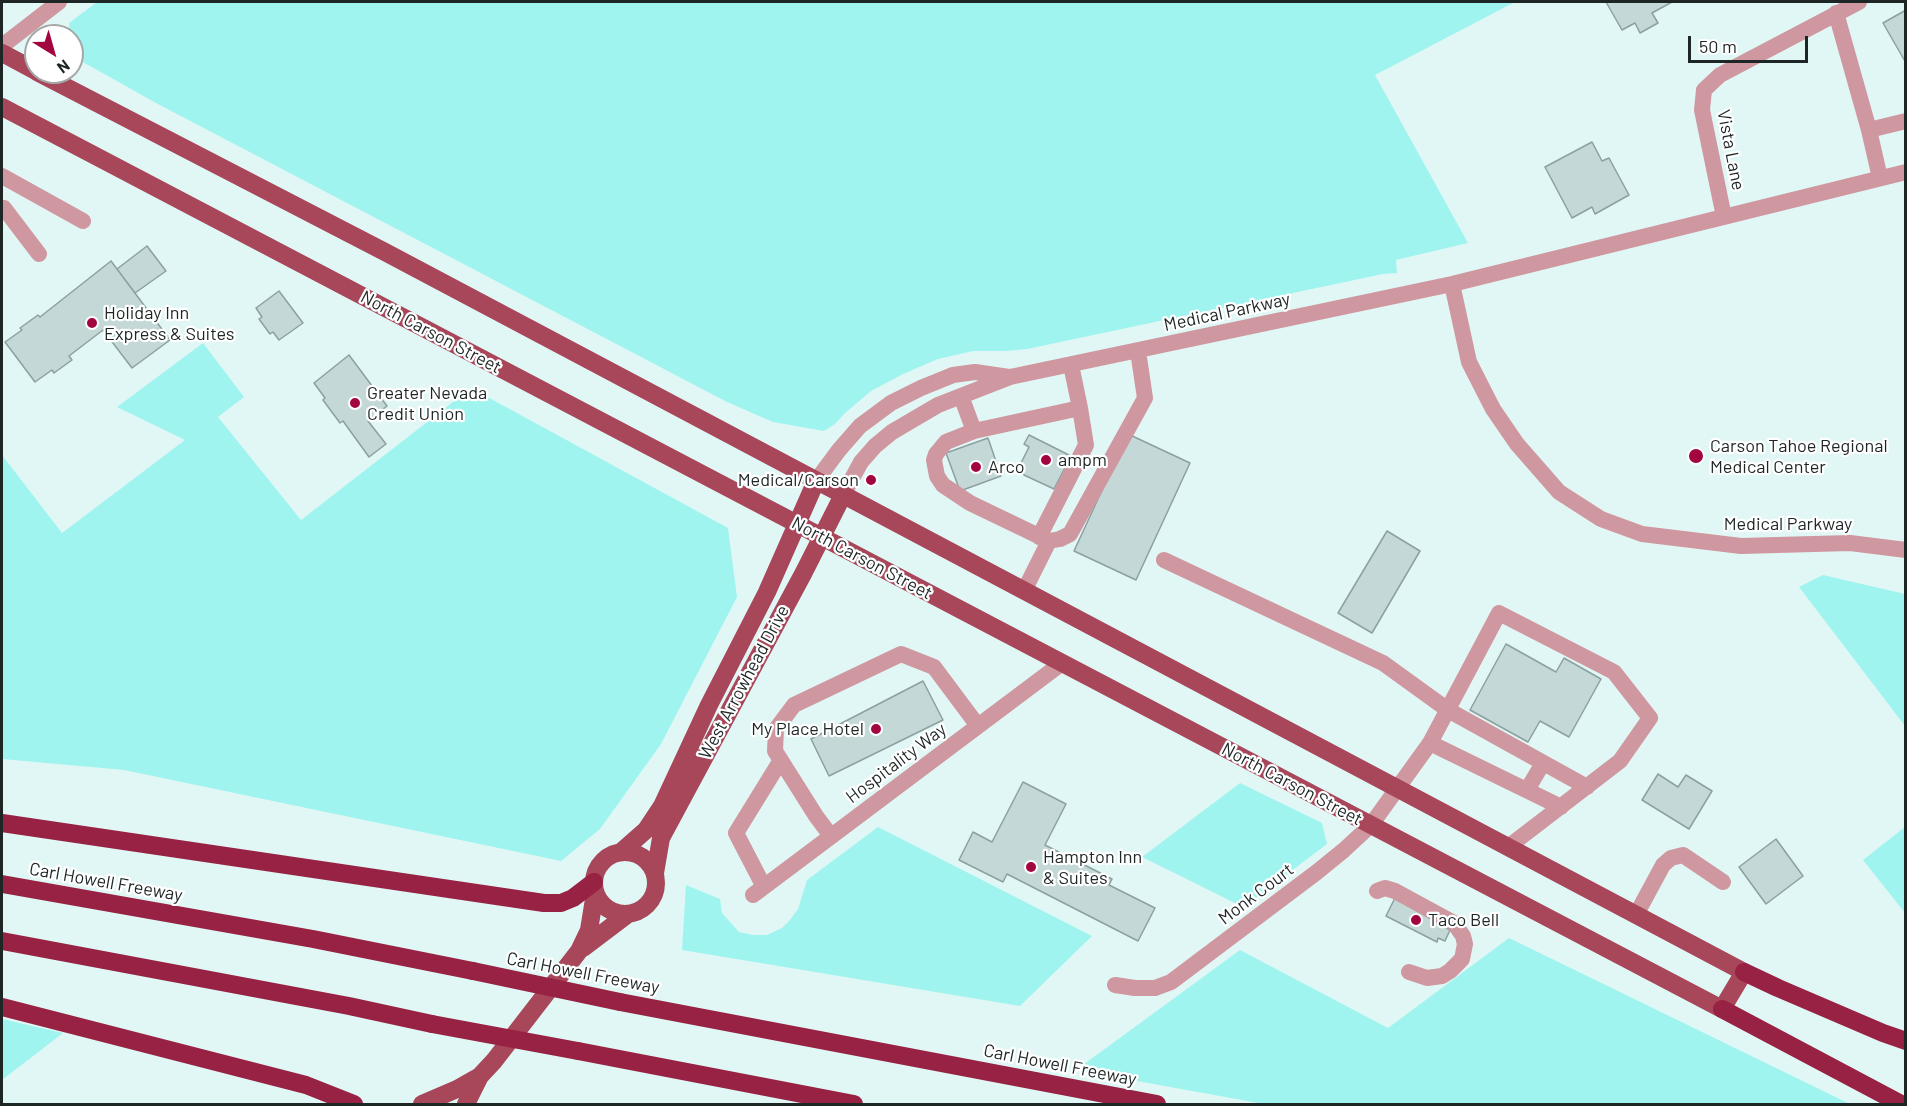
<!DOCTYPE html>
<style>
body{margin:0}
#map{position:relative;width:1907px;height:1106px;overflow:hidden;background:#e1f7f5;font-family:Barlow,sans-serif}
canvas{display:block}
.frame{position:absolute;inset:0;border:3px solid #1d2525;pointer-events:none}
.north{position:absolute;left:24px;top:24px;width:60px;height:60px;box-sizing:border-box;background:#fff;border:2px solid #a5a8a8;border-radius:50%;rotate:143deg;font-size:16px;font-weight:700;line-height:24px;text-align:center;color:#1d2525}
.north::after{content:'';display:block;margin:auto;width:21px;height:27px;background:#a20540;clip-path:polygon(50% 0,100% 100%,50% 72%,0 100%)}
.scale{position:absolute;left:1688px;top:36px;width:120px;height:27px;box-sizing:border-box;border:3px solid #1d2525;border-top:0;padding-left:8px;font-size:18px;line-height:21px;white-space:nowrap;color:#1d2525;-webkit-text-stroke:4px #fff;paint-order:stroke}
</style>
<div id="map">
<canvas width="1907" height="1106"></canvas>
<div class="frame"></div>
<div class="north">N</div>
<div class="scale">50 m</div>
</div>
<script>
const c = document.querySelector('canvas').getContext('2d');
c.lineJoin = 'round';
function fill(path, color) {
  c.fillStyle = color;
  c.fill(path, 'evenodd');
}
function toPath(rows) {
  const path = new Path2D();
  for (const r of rows) {
    if (r.length === 3) {
      path.moveTo(r[0] + r[2], r[1]);
      path.arc(r[0], r[1], r[2], 0, 2 * Math.PI);
      continue;
    }
    path.moveTo(r[0], r[1]);
    for (let i = 2; i < r.length; i += 2) path.lineTo(r[i], r[i + 1]);
  }
  return path;
}
function stroke(path, color, width, dash) {
  c.strokeStyle = color;
  c.lineWidth = width;
  c.lineCap = dash ? 'butt' : 'round';
  c.setLineDash(dash || []);
  c.stroke(path);
}
function label(font, color, halo, rows, align = 'center') {
  c.font = font + ' Barlow,sans-serif';
  c.lineWidth = 4.5;
  c.setLineDash([]);
  c.textBaseline = 'middle';
  c.strokeStyle = halo;
  c.fillStyle = color;
  for (const [text, x, y, turn = 0] of rows) {
    c.save();
    c.translate(x, y);
    c.rotate((+turn || 0) * Math.PI / 180);
    c.textAlign = isNaN(turn) ? turn : align;
    if (halo) c.strokeText(text, 0, 0);
    c.fillText(text, 0, 0);
    c.restore();
  }
}
const green = toPath([
 [97,2,1515,2,1375,75,1468,243,1396,260,1397,273,1383,274,1027,349,1006,351,973,351,938,359,903,374,871,391,844,414,835,424,824,431,773,422,727,402,156,103,72,56,72,36,70,36,69,23],
 [203,343,244,397,218,417,301,520,471,388,728,528,737,597,661,744,600,829,561,861,124,770,2,759,2,455,62,533,185,440,117,407],
 [1823,575,1905,594,1905,726,1799,587],
 [1240,783,1322,823,1327,844,1245,906,1239,905,1142,857],
 [878,827,1092,936,1020,1006,682,950,686,885,720,899,722,913,739,932,753,935,767,935,782,928,790,920,798,909,807,880],
 [1905,827,1905,913,1863,860],
 [1509,938,1850,1104,1264,1104,1076,1070,1240,950,1388,1028],
 [2,1019,63,1033,2,1080]
]);
const building = toPath([
 [1606,2,1672,2,1652,13,1658,23,1640,33,1635,23,1622,30,1606,2],
 [1906,10,1906,63,1883,23,1906,10],
 [1592,142,1602,161,1609,158,1629,195,1595,214,1592,207,1572,218,1545,167,1592,142],
 [147,246,166,271,135,293,117,269,147,246],
 [111,261,170,340,132,368,103,330,69,356,72,360,54,373,52,370,35,382,5,342,22,330,20,328,38,315,40,317,111,261],
 [279,291,303,323,279,340,273,332,270,334,259,319,262,317,256,308,279,291],
 [349,355,387,406,368,421,386,444,369,457,343,421,340,423,323,400,325,398,314,383,349,355],
 [1128,434,1190,463,1136,580,1074,551,1128,434],
 [1029,435,1071,456,1054,489,1024,475,1020,465,1029,447,1024,444,1029,435],
 [988,438,1001,476,960,491,946,453,988,438],
 [1387,531,1420,551,1372,633,1338,613,1387,531],
 [1506,644,1556,672,1564,658,1601,679,1569,737,1540,721,1528,742,1470,710,1506,644],
 [923,681,943,720,829,776,811,739,923,681],
 [1658,774,1678,787,1686,775,1712,791,1689,829,1642,800,1658,774],
 [1023,782,1066,804,1045,845,1112,879,1109,885,1155,908,1138,941,1007,874,1003,882,959,860,973,832,992,842,1023,782],
 [1776,839,1803,876,1766,904,1739,867,1776,839],
 [1395,898,1450,930,1445,941,1438,938,1437,942,1386,916,1395,898]
]);
const minor = toPath([
 [1836,13,1869,130,1880,178],
 [2,46,59,2],
 [1869,130,1906,121],
 [2,176,83,221],
 [4,208,39,254],
 [1724,217,1702,110,1704,90,1720,75,1859,2],
 [1452,284,1469,362,1493,409,1517,444,1559,492,1601,519,1642,534,1741,546,1850,543,1906,550],
 [961,396,974,431,946,442,936,454,934,460,937,476,943,485,970,503,1049,541,1024,591],
 [974,431,1080,408,1071,365],
 [816,481,839,450,860,426,891,403,921,388,953,375,975,372,1009,377],
 [843,495,861,462,875,446,892,432,938,405,1010,377,1452,284,1906,172],
 [1039,537,1086,445,1080,408],
 [1049,541,1060,539,1070,534,1145,398,1138,351],
 [1164,560,1383,663,1448,710,1587,787],
 [1430,743,1561,807],
 [1527,790,1543,763],
 [831,836,816,816,775,751,776,729,794,705,901,654,934,667,978,726],
 [764,887,736,833,781,760],
 [1377,891,1385,888,1395,891,1454,923,1463,936,1465,944,1462,959,1450,971,1442,976,1427,978,1409,972],
 [753,895,1062,663],
 [1636,915,1663,865,1671,858,1683,855,1723,882],
 [1115,985,1135,988,1155,988,1171,982,1317,872,1344,850,1371,825,1430,743,1499,613,1614,672,1650,718,1620,761,1508,847]
]);
const major = toPath([
 [2,53,36,71],
 [2,107,1722,1009,1744,972,385,252,37,72],
 [625,883,31],
 [621,852,646,830,662,806,709,705,767,592,816,481],
 [655,873,661,838,803,574,843,495],
 [583,948,628,914],
 [422,1104,457,1089,480,1076,494,1061,579,951,589,930,595,893],
 [466,1104,480,1076]
]);
const highway = toPath([
 [2,823,544,903,561,903,573,898,594,882],
 [2,884,313,939,473,971],
 [2,941,349,1006,432,1024],
 [1744,972,1778,988,1883,1033,1906,1041],
 [620,1002,1157,1104],
 [2,1007,306,1085,354,1104],
 [1722,1009,1901,1104],
 [578,1051,854,1104]
]);
const highwayBridge = toPath([
 [473,971,620,1002],
 [432,1024,578,1051]
]);
const markers = [
 [92,323,6,"#a20540"],
 [355,403,6,"#a20540"],
 [1696,456,8,"#a20540"],
 [1046,460,6,"#a20540"],
 [976,467,6,"#a20540"],
 [871,480,6,"#a20540"],
 [876,729,6,"#a20540"],
 [1031,867,6,"#a20540"],
 [1416,920,6,"#a20540"]
];
const streetNames = [
 ["Vista Lane",1731,150,79],
 ["Medical Parkway",1227,312,-12],
 ["North Carson Street",431,332,28],
 ["Medical Parkway",1788,524],
 ["North Carson Street",862,558,28],
 ["West Arrowhead Drive",744,682,-62],
 ["Hospitality Way",896,763,-37],
 ["North Carson Street",1292,784,28],
 ["Carl Howell Freeway",106,882,10],
 ["Monk Court",1256,894,-37],
 ["Carl Howell Freeway",583,973,11],
 ["Carl Howell Freeway",1060,1065,11]
];
const poiNames = [
 ["Holiday Inn",104,313],
 ["Express & Suites",104,334],
 ["Greater Nevada",367,393],
 ["Credit Union",367,414],
 ["Carson Tahoe Regional",1710,446],
 ["Medical Center",1710,467],
 ["ampm",1058,460],
 ["Arco",988,467],
 ["Medical/Carson",859,480,"right"],
 ["My Place Hotel",864,729,"right"],
 ["Hampton Inn",1043,857],
 ["& Suites",1043,878],
 ["Taco Bell",1428,920]
];
fill(green, '#a0f4ef');
fill(building, '#c3d8d7');
stroke(building, '#8ca19f', 1.5);
stroke(minor, '#cf979f', 16);
stroke(major, '#a8465a', 18);
stroke(highway, '#972243', 18);
stroke(highwayBridge, '#972243', 18);
for (const [x, y, r, color] of markers) {
  const dot = new Path2D();
  dot.arc(x, y, r, 0, 2 * Math.PI);
  c.fillStyle = color;
  c.fill(dot);
  stroke(dot, '#fff', 2);
}
label('18px', '#1d2525', '#fff', streetNames);
label('18px', '#1d2525', '#fff', poiNames, 'left');
</script>
